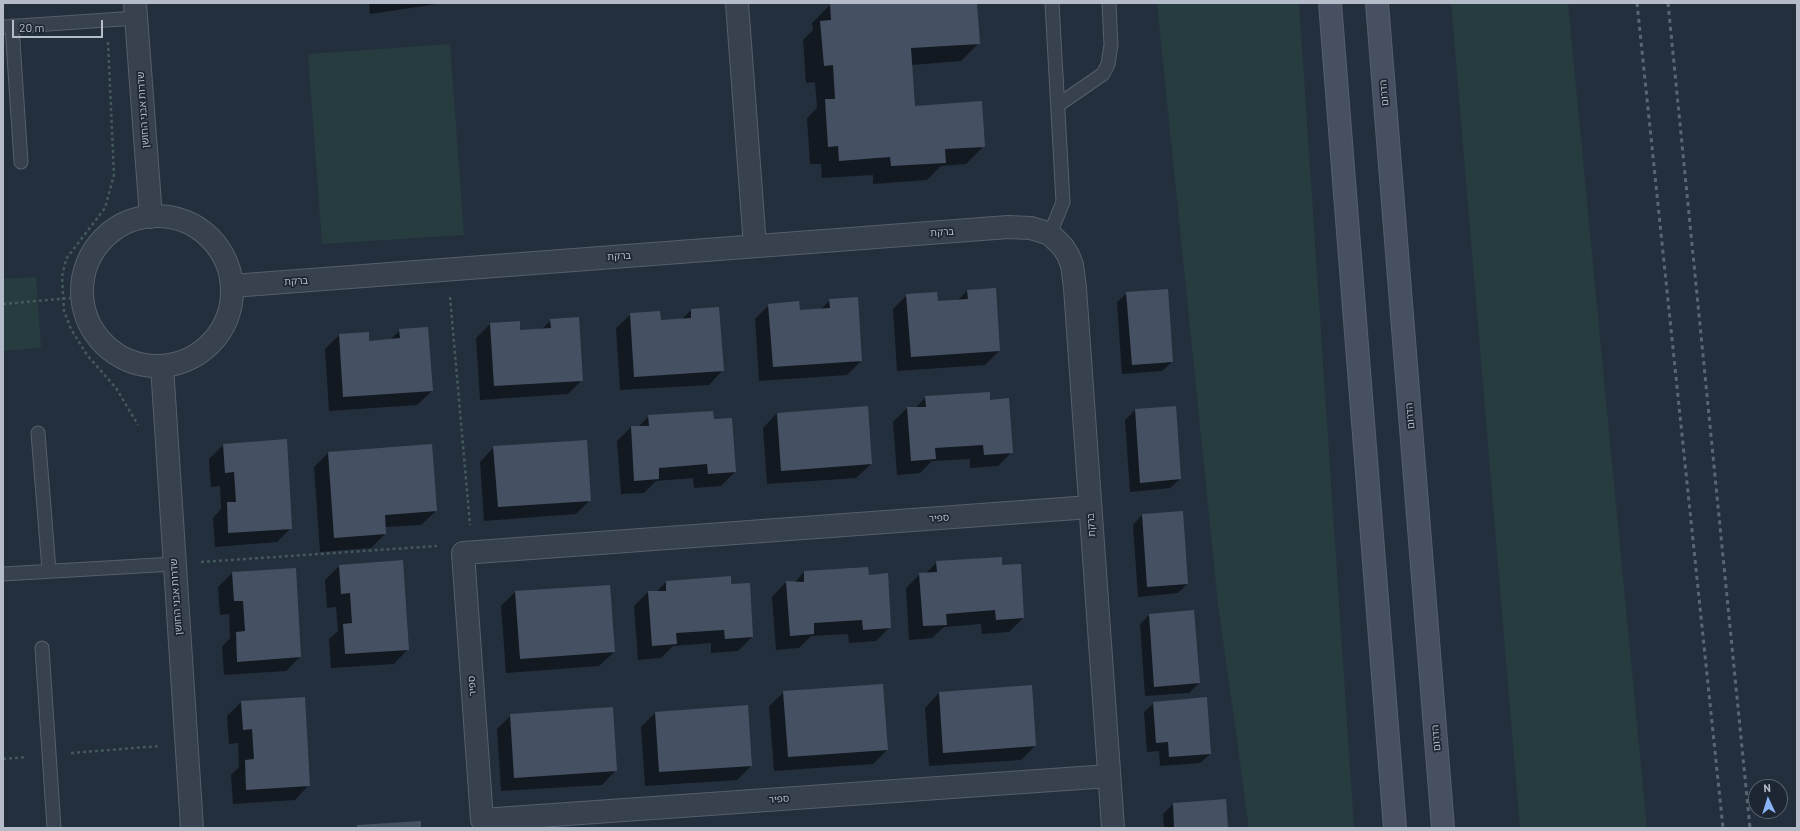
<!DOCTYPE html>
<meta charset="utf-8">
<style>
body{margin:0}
#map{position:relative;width:1800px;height:831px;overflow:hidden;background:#242f3e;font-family:Barlow,sans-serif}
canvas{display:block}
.frame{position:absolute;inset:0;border:4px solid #b4bcc9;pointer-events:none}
.north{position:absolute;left:1748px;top:779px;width:40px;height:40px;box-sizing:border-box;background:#1d2633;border:1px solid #59626f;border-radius:50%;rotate:356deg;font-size:11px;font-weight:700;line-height:16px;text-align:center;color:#b4bcc9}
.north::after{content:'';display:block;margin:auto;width:14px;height:18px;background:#8ab4f8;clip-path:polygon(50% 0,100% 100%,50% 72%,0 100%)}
.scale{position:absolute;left:12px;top:20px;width:91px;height:18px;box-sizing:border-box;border:2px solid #b4bcc9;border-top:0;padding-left:5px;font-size:12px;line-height:14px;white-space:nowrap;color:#b4bcc9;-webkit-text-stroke:3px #1d2633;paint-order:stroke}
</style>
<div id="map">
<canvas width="1800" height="831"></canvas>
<div class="frame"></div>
<div class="north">N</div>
<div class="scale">20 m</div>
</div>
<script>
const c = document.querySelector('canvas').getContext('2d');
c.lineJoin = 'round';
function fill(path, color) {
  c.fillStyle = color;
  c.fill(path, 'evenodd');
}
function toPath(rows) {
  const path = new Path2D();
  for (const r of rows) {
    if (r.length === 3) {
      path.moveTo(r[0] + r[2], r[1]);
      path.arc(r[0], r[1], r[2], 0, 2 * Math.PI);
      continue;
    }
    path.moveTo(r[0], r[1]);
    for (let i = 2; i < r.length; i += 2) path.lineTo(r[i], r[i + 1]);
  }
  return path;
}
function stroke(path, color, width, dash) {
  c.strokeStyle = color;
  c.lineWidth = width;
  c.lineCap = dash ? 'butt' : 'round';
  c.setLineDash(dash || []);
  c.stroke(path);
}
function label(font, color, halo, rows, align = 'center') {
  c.font = font + ' Barlow,"Noto Sans Hebrew",sans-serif';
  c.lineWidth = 3.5;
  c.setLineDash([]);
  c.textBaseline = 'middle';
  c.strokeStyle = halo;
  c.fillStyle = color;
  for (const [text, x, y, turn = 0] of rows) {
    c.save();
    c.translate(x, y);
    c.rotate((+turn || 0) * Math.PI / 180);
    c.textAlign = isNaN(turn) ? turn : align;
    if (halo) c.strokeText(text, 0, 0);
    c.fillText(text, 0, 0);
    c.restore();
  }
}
const green = toPath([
 [1157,3,1299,3,1354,828,1249,828,1218,604],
 [1451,3,1568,3,1647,828,1520,828],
 [450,44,464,235,322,244,308,54],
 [36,277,41,348,3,351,3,279]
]);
const shadow = toPath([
 [369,3,444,3,370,14],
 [852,3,976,3,979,43,961,61,911,65,914,107,984,146,966,164,941,166,927,180,873,184,873,175,822,178,821,164,810,164,807,118,817,108,815,82,806,83,803,40,813,30,812,23,830,5],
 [995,289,999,351,985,365,897,371,893,309,907,295,937,302,958,300,967,291],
 [1127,293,1172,362,1162,371,1122,374,1117,302],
 [830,300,861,361,847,375,759,381,755,319,769,305,799,312,820,310],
 [691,310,723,370,709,385,620,390,616,328,631,314,660,321,681,320],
 [551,320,582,380,568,394,480,400,476,338,490,324,519,322,519,331,541,330],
 [400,330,432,391,417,405,329,411,325,349,339,335,369,342,390,340],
 [926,397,989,401,1012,452,998,466,970,468,970,459,932,461,920,473,897,475,893,422,907,408,915,408],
 [1135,410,1180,479,1170,488,1130,492,1125,420],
 [777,413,871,464,856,478,767,484,763,428],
 [649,416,713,420,735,472,721,486,694,488,693,478,656,481,644,493,621,494,617,441,631,427,638,427],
 [286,440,291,528,277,542,215,547,213,518,221,509,220,486,211,487,209,459,223,445],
 [494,447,590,500,576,514,484,521,480,462],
 [328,453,436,511,421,525,385,527,385,534,371,548,320,552,314,467],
 [1142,515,1187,584,1178,593,1138,597,1133,525],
 [937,562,1001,566,1023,618,1009,632,982,634,981,624,944,627,932,638,909,640,906,588,920,574,925,574],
 [339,566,408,649,394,664,331,668,329,639,338,631,336,607,327,608,325,580],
 [295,569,300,657,286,671,224,675,222,647,230,638,229,614,220,615,218,587,232,573],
 [804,572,868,576,890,627,876,641,849,643,848,634,811,636,799,648,776,650,772,597,786,582,794,583],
 [666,582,730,585,752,637,738,651,711,653,711,643,673,646,661,658,638,660,634,606,648,592,656,592],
 [515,592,614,652,599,666,506,673,501,606],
 [1149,615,1199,683,1189,693,1145,696,1140,624],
 [784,692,887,750,873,764,774,771,769,706],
 [939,693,1035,746,1021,760,929,766,925,708],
 [304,698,309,785,295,800,233,804,231,775,239,767,238,743,229,744,227,716,241,702],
 [1154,703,1210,754,1200,763,1160,766,1159,751,1147,752,1144,712],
 [655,713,751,766,737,780,645,786,641,727],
 [511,715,616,770,602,785,501,791,497,729],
 [1225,801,1227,828,1164,828,1163,814,1173,804]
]);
const building = toPath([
 [977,3,980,44,911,48,915,106,982,101,985,147,945,149,946,163,891,166,890,157,839,161,838,146,828,147,825,99,835,99,833,65,824,66,820,21,831,20,830,4],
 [996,288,1000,351,911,357,906,294,937,292,938,301,968,299,967,290],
 [1168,289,1173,362,1132,365,1126,292],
 [858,297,862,361,773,367,768,304,799,301,800,310,830,308,829,299],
 [719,307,724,371,634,377,630,313,660,311,661,320,691,318,691,309],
 [579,317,583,381,494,386,490,323,520,321,520,330,551,328,550,319],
 [428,327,433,391,343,397,339,334,369,332,369,341,400,338,399,329],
 [990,392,990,400,1009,398,1013,453,984,455,983,445,935,448,936,459,911,461,907,407,926,407,925,396],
 [868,406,872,464,781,471,777,413],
 [1176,406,1181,479,1140,483,1135,409],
 [713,411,714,419,732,418,736,472,708,474,707,464,659,468,659,479,634,481,631,426,649,426,648,415],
 [287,439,292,529,228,533,227,502,236,502,234,472,225,473,223,444],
 [587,440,591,501,498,507,493,446],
 [432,444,437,511,385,515,386,534,334,538,328,452],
 [1183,511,1188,584,1147,587,1142,514],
 [1002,557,1002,565,1021,564,1024,618,996,620,995,610,946,614,947,625,923,626,919,573,937,572,936,561],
 [403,560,409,650,345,654,343,624,352,623,350,593,341,594,339,565],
 [868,567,869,575,888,573,891,628,863,630,862,620,814,623,814,634,790,636,786,581,804,582,804,571],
 [296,568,301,657,237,662,236,632,245,631,243,601,234,601,232,572],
 [731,576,731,584,750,583,753,637,725,639,724,630,676,633,677,644,652,646,648,591,666,591,666,581],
 [610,585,615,652,520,659,515,591],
 [1194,610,1200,683,1154,687,1149,614],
 [883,684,888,750,788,757,783,691],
 [1032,685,1036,746,943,753,939,692],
 [305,697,310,786,246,790,245,760,254,759,252,729,243,730,241,701],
 [1207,697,1211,754,1169,757,1168,742,1156,743,1153,702],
 [748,705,752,766,659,772,655,712],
 [613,707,617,771,514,778,510,714],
 [1226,799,1228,828,1174,828,1173,803],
 [421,821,421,828,357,828,357,825]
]);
const path = toPath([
 [108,42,114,175,105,208,66,259,62,277,64,311,71,329,87,355,116,388,138,425],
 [450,297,470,525],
 [3,304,82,297],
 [201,562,437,546],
 [71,753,160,746],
 [3,759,26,757]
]);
const service = toPath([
 [12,26,21,162],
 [4,27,136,18],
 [1058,105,1103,74,1108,64,1111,45,1109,3],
 [1050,234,1063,202,1052,3],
 [38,433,49,570],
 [3,574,174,564],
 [42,648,54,828]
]);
const minor = toPath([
 [737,3,755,246],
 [232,286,1008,227,1031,228,1050,234,1063,247,1068,255,1072,265,1075,288,1113,828],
 [1090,507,463,553,482,820,1109,776]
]);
const tertiary = toPath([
 [135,3,151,217],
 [157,291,75],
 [162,366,192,828]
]);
const secondary = toPath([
 [1330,3,1395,828],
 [1377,3,1443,828]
]);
const rail = toPath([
 [1637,3,1723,828],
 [1668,3,1750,828]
]);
const streetNames = [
 ["הדרום",1384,93,-95],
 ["שדרות אבני החושן",143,110,-94],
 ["ברקת",942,232,-4],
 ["ברקת",619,256,-4],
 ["ברקת",296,281,-4],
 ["הדרום",1410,416,-95],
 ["ספיר",939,518,-4],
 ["ברקת",1091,525,-94],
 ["שדרות אבני החושן",176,597,-94],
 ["ספיר",472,686,-94],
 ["הדרום",1436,738,-95],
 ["ספיר",779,799,-4]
];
fill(green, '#263c3f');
fill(shadow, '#0007');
fill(building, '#455162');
stroke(service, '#565f6c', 15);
stroke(minor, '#565f6c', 24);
stroke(tertiary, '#565f6c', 24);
stroke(secondary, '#565f6c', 24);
stroke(path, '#44595c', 2.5, [3, 3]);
stroke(service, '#38414e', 13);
stroke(minor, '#38414e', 22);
stroke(tertiary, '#38414e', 22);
stroke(secondary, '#465061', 22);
stroke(rail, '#5a6575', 3, [4, 4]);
label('10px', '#b4bcc9', '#1d2633', streetNames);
</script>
